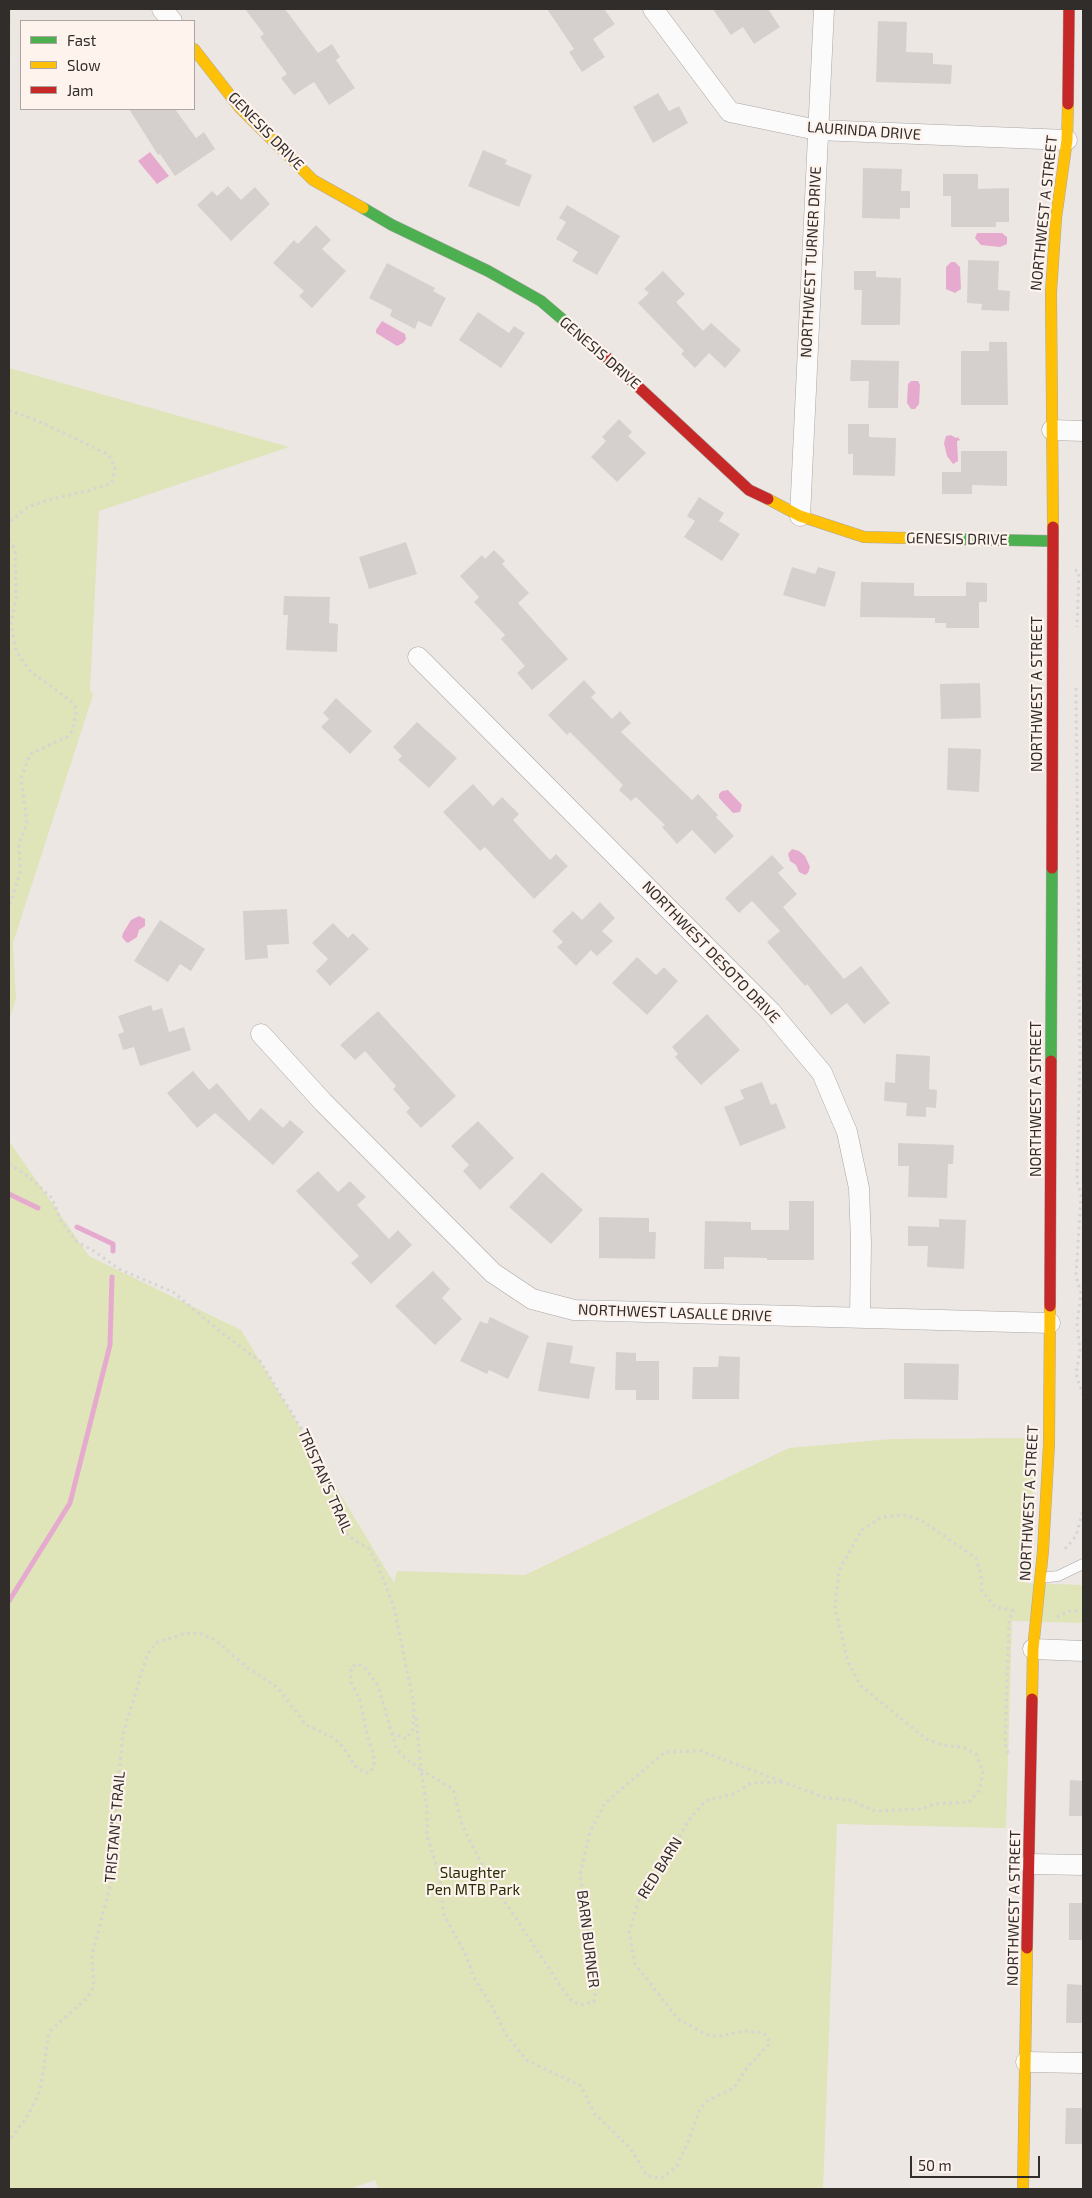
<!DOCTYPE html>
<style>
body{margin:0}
#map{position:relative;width:1092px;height:2198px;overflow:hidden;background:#ede7e4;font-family:"Exo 2",sans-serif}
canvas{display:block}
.frame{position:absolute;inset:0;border:10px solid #312d2b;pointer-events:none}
.legend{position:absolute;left:20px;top:20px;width:175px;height:90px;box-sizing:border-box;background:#fef3ed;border:1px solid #aca49f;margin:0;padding:6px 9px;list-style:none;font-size:15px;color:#312d2b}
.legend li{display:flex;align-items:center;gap:10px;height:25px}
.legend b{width:25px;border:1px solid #aca49f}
.scale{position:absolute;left:910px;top:2156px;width:130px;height:22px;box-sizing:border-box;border:2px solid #312d2b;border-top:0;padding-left:6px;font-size:15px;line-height:18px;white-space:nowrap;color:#312d2b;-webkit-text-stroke:4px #fef3ed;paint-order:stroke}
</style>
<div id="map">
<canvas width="1092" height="2198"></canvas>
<div class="frame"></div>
<ul class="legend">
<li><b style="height:6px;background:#4caf50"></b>Fast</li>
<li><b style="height:6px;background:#ffc107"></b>Slow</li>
<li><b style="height:6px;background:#c62828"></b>Jam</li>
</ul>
<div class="scale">50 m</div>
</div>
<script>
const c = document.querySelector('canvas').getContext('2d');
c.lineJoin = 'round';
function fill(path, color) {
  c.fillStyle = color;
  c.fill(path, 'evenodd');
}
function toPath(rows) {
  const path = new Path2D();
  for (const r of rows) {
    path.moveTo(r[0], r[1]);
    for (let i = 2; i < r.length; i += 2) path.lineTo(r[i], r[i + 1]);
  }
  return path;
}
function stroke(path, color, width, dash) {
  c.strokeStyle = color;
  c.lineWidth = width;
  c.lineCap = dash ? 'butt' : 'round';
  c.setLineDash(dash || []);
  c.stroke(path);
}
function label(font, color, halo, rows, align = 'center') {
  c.font = font + ' "Exo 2",sans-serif';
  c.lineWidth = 4.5;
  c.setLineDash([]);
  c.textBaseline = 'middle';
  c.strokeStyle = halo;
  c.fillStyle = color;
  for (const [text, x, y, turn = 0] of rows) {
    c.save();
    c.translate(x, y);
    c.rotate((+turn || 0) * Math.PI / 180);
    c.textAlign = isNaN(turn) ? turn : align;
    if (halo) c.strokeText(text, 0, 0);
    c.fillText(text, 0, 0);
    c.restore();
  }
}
const green = toPath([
 [9,9,11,9,9,127],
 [9,368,289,447,99,511,90,689,93,695,13,943,16,999,10,1017,9,1040],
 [9,1141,89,1256,241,1330,394,1583,397,1571,525,1575,789,1448,891,1439,1037,1438,1025,1583,1083,1585,1083,1623,1012,1621,1006,1828,837,1824,823,2189,378,2189,375,2180,350,2189,9,2189]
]);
const water = toPath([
 [150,152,169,176,157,184,138,161],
 [977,233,1002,233,1007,237,1007,244,1000,247,981,245,975,238],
 [951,262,955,262,960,267,961,289,955,293,946,289,946,267],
 [382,321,405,334,406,339,403,343,397,346,376,333,376,330],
 [911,381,918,381,920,385,919,404,915,409,911,409,907,403,908,384],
 [951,435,956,438,958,437,960,440,957,441,958,461,953,464,947,456,944,443,946,436],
 [728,790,742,805,740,812,733,813,719,798,719,794,722,791],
 [792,849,799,851,805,856,810,867,808,873,805,875,799,872,796,865,790,861,788,854],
 [139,916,145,919,145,926,139,930,137,937,128,943,126,942,122,937,123,933,131,920]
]);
const stream = toPath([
 [9,1194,38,1208],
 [77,1227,113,1244,113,1251],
 [9,1601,70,1503,110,1345,112,1277]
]);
const building = toPath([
 [245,9,285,9,318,53,332,44,340,57,336,60,355,88,329,105,314,82,294,95,281,78,287,74,260,37,264,34],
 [547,9,604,9,615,24,593,39,605,57,582,72,569,52,574,49],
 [713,9,768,9,780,27,754,44,743,27,731,35],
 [878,21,907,22,906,52,933,53,933,64,952,65,951,84,876,82],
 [658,93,669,111,679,106,688,123,653,143,633,107],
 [129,109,175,109,196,138,204,132,215,149,175,176,160,154,158,155],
 [483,150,507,160,505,164,532,175,519,207,468,186],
 [863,168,902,169,901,191,910,191,910,208,900,208,900,219,862,218],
 [943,174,978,174,978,189,1009,188,1009,222,996,222,996,227,951,227,951,196,943,196],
 [228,186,241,200,255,187,270,204,231,241,197,205,212,191,217,196],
 [567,205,620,236,597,275,572,261,578,252,556,239,566,222,559,218],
 [316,225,331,240,322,249,346,271,312,308,299,296,304,291,273,263,294,240,298,244],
 [968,260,999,261,998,290,1010,291,1009,311,981,310,982,304,967,303],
 [387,263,435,288,433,291,446,298,431,327,418,321,415,329,390,316,392,310,369,298],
 [663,271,685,294,676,302,703,331,711,323,741,350,725,368,709,353,695,368,681,354,684,351,638,303,649,293,644,289],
 [854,271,876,271,876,277,901,278,900,325,861,325,862,290,854,290],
 [478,312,509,333,514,326,525,333,501,368,459,340],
 [989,342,1007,342,1008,405,961,405,961,351,989,351],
 [851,360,899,361,898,408,868,408,869,381,850,381],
 [619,419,632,432,628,436,646,453,617,482,591,457,606,441,602,437],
 [848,424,869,424,869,437,896,438,895,476,853,475,853,454,848,454],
 [961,451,1007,451,1007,486,972,485,972,494,942,494,942,472,961,472],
 [699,497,724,513,719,521,740,534,722,561,684,537,695,521,687,516],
 [406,542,417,574,369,589,359,557],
 [494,550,505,561,502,564,529,593,518,603,568,659,532,690,517,673,525,666,501,639,505,635,474,602,479,597,460,576,482,555,485,559],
 [792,567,815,574,818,567,836,572,825,607,783,595],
 [861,582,914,583,914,596,966,596,966,582,987,583,987,602,979,602,979,628,946,628,946,623,935,623,935,618,860,617],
 [284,596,330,597,329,623,338,624,337,652,286,650,288,615,283,615],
 [584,680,596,693,591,697,612,719,620,711,631,723,621,732,692,800,698,794,718,815,716,817,734,836,715,854,692,830,677,844,662,827,665,825,636,797,631,801,619,790,623,785,570,732,567,735,548,715],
 [980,683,981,718,941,719,940,684],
 [336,698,372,731,350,754,321,727,329,719,323,713],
 [417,722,457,758,429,788,398,760,402,756,393,747],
 [948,748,981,749,979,792,947,790],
 [473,784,493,806,502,797,519,814,513,820,550,860,556,854,568,866,534,899,485,847,480,851,443,812],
 [772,855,784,868,778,873,797,894,783,907,844,979,861,966,890,1003,864,1024,847,1003,831,1015,807,984,805,986,767,942,780,931,752,901,739,913,725,898],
 [600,902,615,918,602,931,613,941,597,956,591,950,576,966,557,947,563,942,552,931,573,911,582,920],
 [287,909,289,944,267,945,268,958,245,960,243,911],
 [160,920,205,949,191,971,180,964,168,982,134,961],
 [333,923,348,938,353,933,369,949,330,986,316,971,328,959,312,943],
 [637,957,656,975,664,967,678,981,647,1015,612,983],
 [151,1005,153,1011,162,1008,169,1032,184,1027,191,1050,140,1066,134,1047,123,1050,118,1034,124,1032,118,1016],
 [378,1011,456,1096,421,1128,406,1112,410,1108,393,1089,396,1086,365,1051,355,1060,340,1045],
 [707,1014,740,1050,701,1085,675,1057,678,1054,672,1047],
 [896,1054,930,1056,929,1089,937,1090,936,1108,926,1107,926,1117,906,1116,907,1103,884,1101,885,1082,895,1083],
 [193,1071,209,1090,217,1083,249,1121,261,1108,283,1128,290,1120,304,1132,273,1165,215,1113,197,1128,167,1093],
 [762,1082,771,1105,776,1103,786,1128,740,1146,724,1107,744,1099,740,1090],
 [478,1121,514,1158,480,1190,463,1171,469,1165,451,1146],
 [898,1143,954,1145,953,1164,948,1164,947,1198,908,1197,909,1166,898,1166],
 [318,1171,338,1192,350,1181,366,1197,357,1205,389,1239,398,1230,412,1245,371,1284,351,1263,359,1256,296,1191],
 [542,1172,583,1210,551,1244,509,1207],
 [789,1201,814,1201,814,1260,767,1260,767,1258,724,1257,724,1269,704,1269,705,1221,751,1222,751,1230,789,1230],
 [599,1217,649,1218,649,1232,656,1232,655,1259,599,1258],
 [939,1219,966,1220,964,1269,927,1267,928,1246,908,1246,908,1226,939,1227],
 [433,1271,450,1289,442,1298,462,1319,435,1345,395,1306],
 [490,1317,529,1336,508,1379,489,1370,487,1374,460,1361,480,1321,487,1324],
 [547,1342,573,1346,570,1363,595,1367,589,1399,538,1391],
 [616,1352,636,1353,636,1361,659,1361,659,1400,636,1400,636,1390,615,1390],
 [719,1356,740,1357,739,1399,692,1399,693,1367,718,1367],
 [904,1363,959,1364,958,1400,904,1399],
 [1070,1780,1083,1781,1083,1816,1069,1816],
 [1069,1903,1083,1903,1083,1940,1069,1940],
 [1067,1984,1083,1985,1083,2023,1066,2023],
 [1066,2108,1083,2108,1083,2144,1065,2144]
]);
const path = toPath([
 [9,410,45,424,109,455,115,468,112,483,91,490,48,500,28,507,9,522],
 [9,540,15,549,16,599,11,623,16,651,31,672,70,700,75,706,76,714,72,731,67,737,30,754,21,779,27,823,19,843,20,872,9,907],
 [1075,570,1079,572,1077,627],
 [1076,688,1080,1057,1077,1181,1081,1195,1076,1275,1081,1294,1077,1323,1080,1350,1076,1374,1083,1395],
 [9,1164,29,1177,52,1198,61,1221,76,1241,94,1251,119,1269,173,1292,222,1333,260,1361,306,1436,315,1465,340,1508,348,1536,369,1549,377,1563,394,1607,414,1705,413,1729,406,1739,392,1733,378,1686,366,1669,359,1664,351,1667,351,1682,360,1700,368,1738,375,1761,371,1772,366,1773,355,1766,344,1748,334,1738,306,1725,277,1687,248,1668,215,1640,199,1633,183,1634,156,1643,147,1655,123,1734,116,1802,112,1879,92,1955,94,1986,87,1998,49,2032,40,2091,26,2119,9,2140],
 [1065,1549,1076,1536,1083,1510],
 [1057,1617,1069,1611,1083,1611],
 [416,1718,421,1770,453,1789,462,1825,487,1875,562,1988,571,2000,580,2005,594,2002,596,1989,580,1874,590,1832,605,1803,665,1752,701,1751,781,1781],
 [392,1733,396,1748,405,1758,421,1770,427,1808,427,1836,439,1873,444,1915,466,1955,474,1978,492,2006,505,2033,526,2060,581,2086,594,2113,631,2149,647,2176,662,2178,677,2166,688,2142,699,2111,707,2101,734,2088,746,2069,770,2043,764,2033,745,2031,720,2036,707,2035,678,2019,635,1964,629,1932,641,1893,665,1865,688,1821,705,1801,734,1794,751,1783,784,1782,826,1798,850,1800,875,1811,922,1809,934,1804,969,1802,979,1791,983,1771,976,1754,962,1747,942,1745,926,1739,861,1686,848,1662,835,1607,839,1570,862,1530,882,1517,903,1515,921,1520,976,1558,981,1574,982,1591,995,1607,1017,1611],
 [1008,1753,1005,1743,1009,1620,1014,1611]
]);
const lane = toPath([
 [1041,1578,1058,1576,1083,1564]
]);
const street = toPath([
 [162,9,172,21],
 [653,9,730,112,817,130,1067,140],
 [1052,430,1083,431],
 [800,516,824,9],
 [418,657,771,1012,822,1073,847,1132,859,1188,861,1243,860,1318],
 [261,1034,323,1102,493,1273,532,1299,574,1310,1050,1323],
 [1033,1649,1083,1651],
 [1030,1864,1083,1865],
 [1026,2062,1083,2063]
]);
const fast = toPath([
 [363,208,392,225,488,271,541,301,603,354],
 [951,539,1052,541],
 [1051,1061,1052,868]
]);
const slow = toPath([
 [194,49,240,108,313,180,363,208],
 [768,499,800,516,864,537,951,539],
 [1053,527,1051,292,1056,218,1067,140,1068,104],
 [1032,1699,1033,1649,1043,1551,1049,1444,1050,1306],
 [1023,2189,1027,1948]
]);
const jam = toPath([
 [1068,104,1069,9],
 [603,354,749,490,768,499],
 [1052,868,1053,527],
 [1050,1306,1051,1061],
 [1027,1948,1032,1699]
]);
const streetNames = [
 ["GENESIS DRIVE",266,131,46],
 ["LAURINDA DRIVE",864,131,4],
 ["NORTHWEST A STREET",1044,213,-84],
 ["NORTHWEST TURNER DRIVE",811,262,-87],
 ["GENESIS DRIVE",600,353,41],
 ["GENESIS DRIVE",957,539,1],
 ["NORTHWEST A STREET",1037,694,-90],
 ["NORTHWEST DESOTO DRIVE",711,952,46],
 ["NORTHWEST A STREET",1036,1099,-90],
 ["NORTHWEST LASALLE DRIVE",675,1313,2],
 ["TRISTAN'S TRAIL",325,1481,66],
 ["NORTHWEST A STREET",1029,1503,-87],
 ["TRISTAN'S TRAIL",115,1827,-85],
 ["RED BARN",660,1868,-58],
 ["NORTHWEST A STREET",1014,1908,-89],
 ["BARN BURNER",588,1939,83]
];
const parkNames = [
 ["Slaughter",473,1873],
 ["Pen MTB Park",473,1890]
];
fill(green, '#dfe4b9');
fill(water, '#e6aace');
stroke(stream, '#e6aace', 5);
fill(building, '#d5d0ce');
stroke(lane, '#aaa6a4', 11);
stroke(street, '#aaa6a4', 21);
stroke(fast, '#aaa6a4', 12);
stroke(slow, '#aaa6a4', 12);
stroke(jam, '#aaa6a4', 12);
stroke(path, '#d6d4d4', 3, [2.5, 4]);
stroke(lane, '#fcfbfb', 10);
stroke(street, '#fcfbfb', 20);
stroke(fast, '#4caf50', 11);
stroke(slow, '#ffc107', 11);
stroke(jam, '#c62828', 11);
label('15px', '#312d2b', '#fef3ed', streetNames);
label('15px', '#272d04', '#fef3ed', parkNames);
</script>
